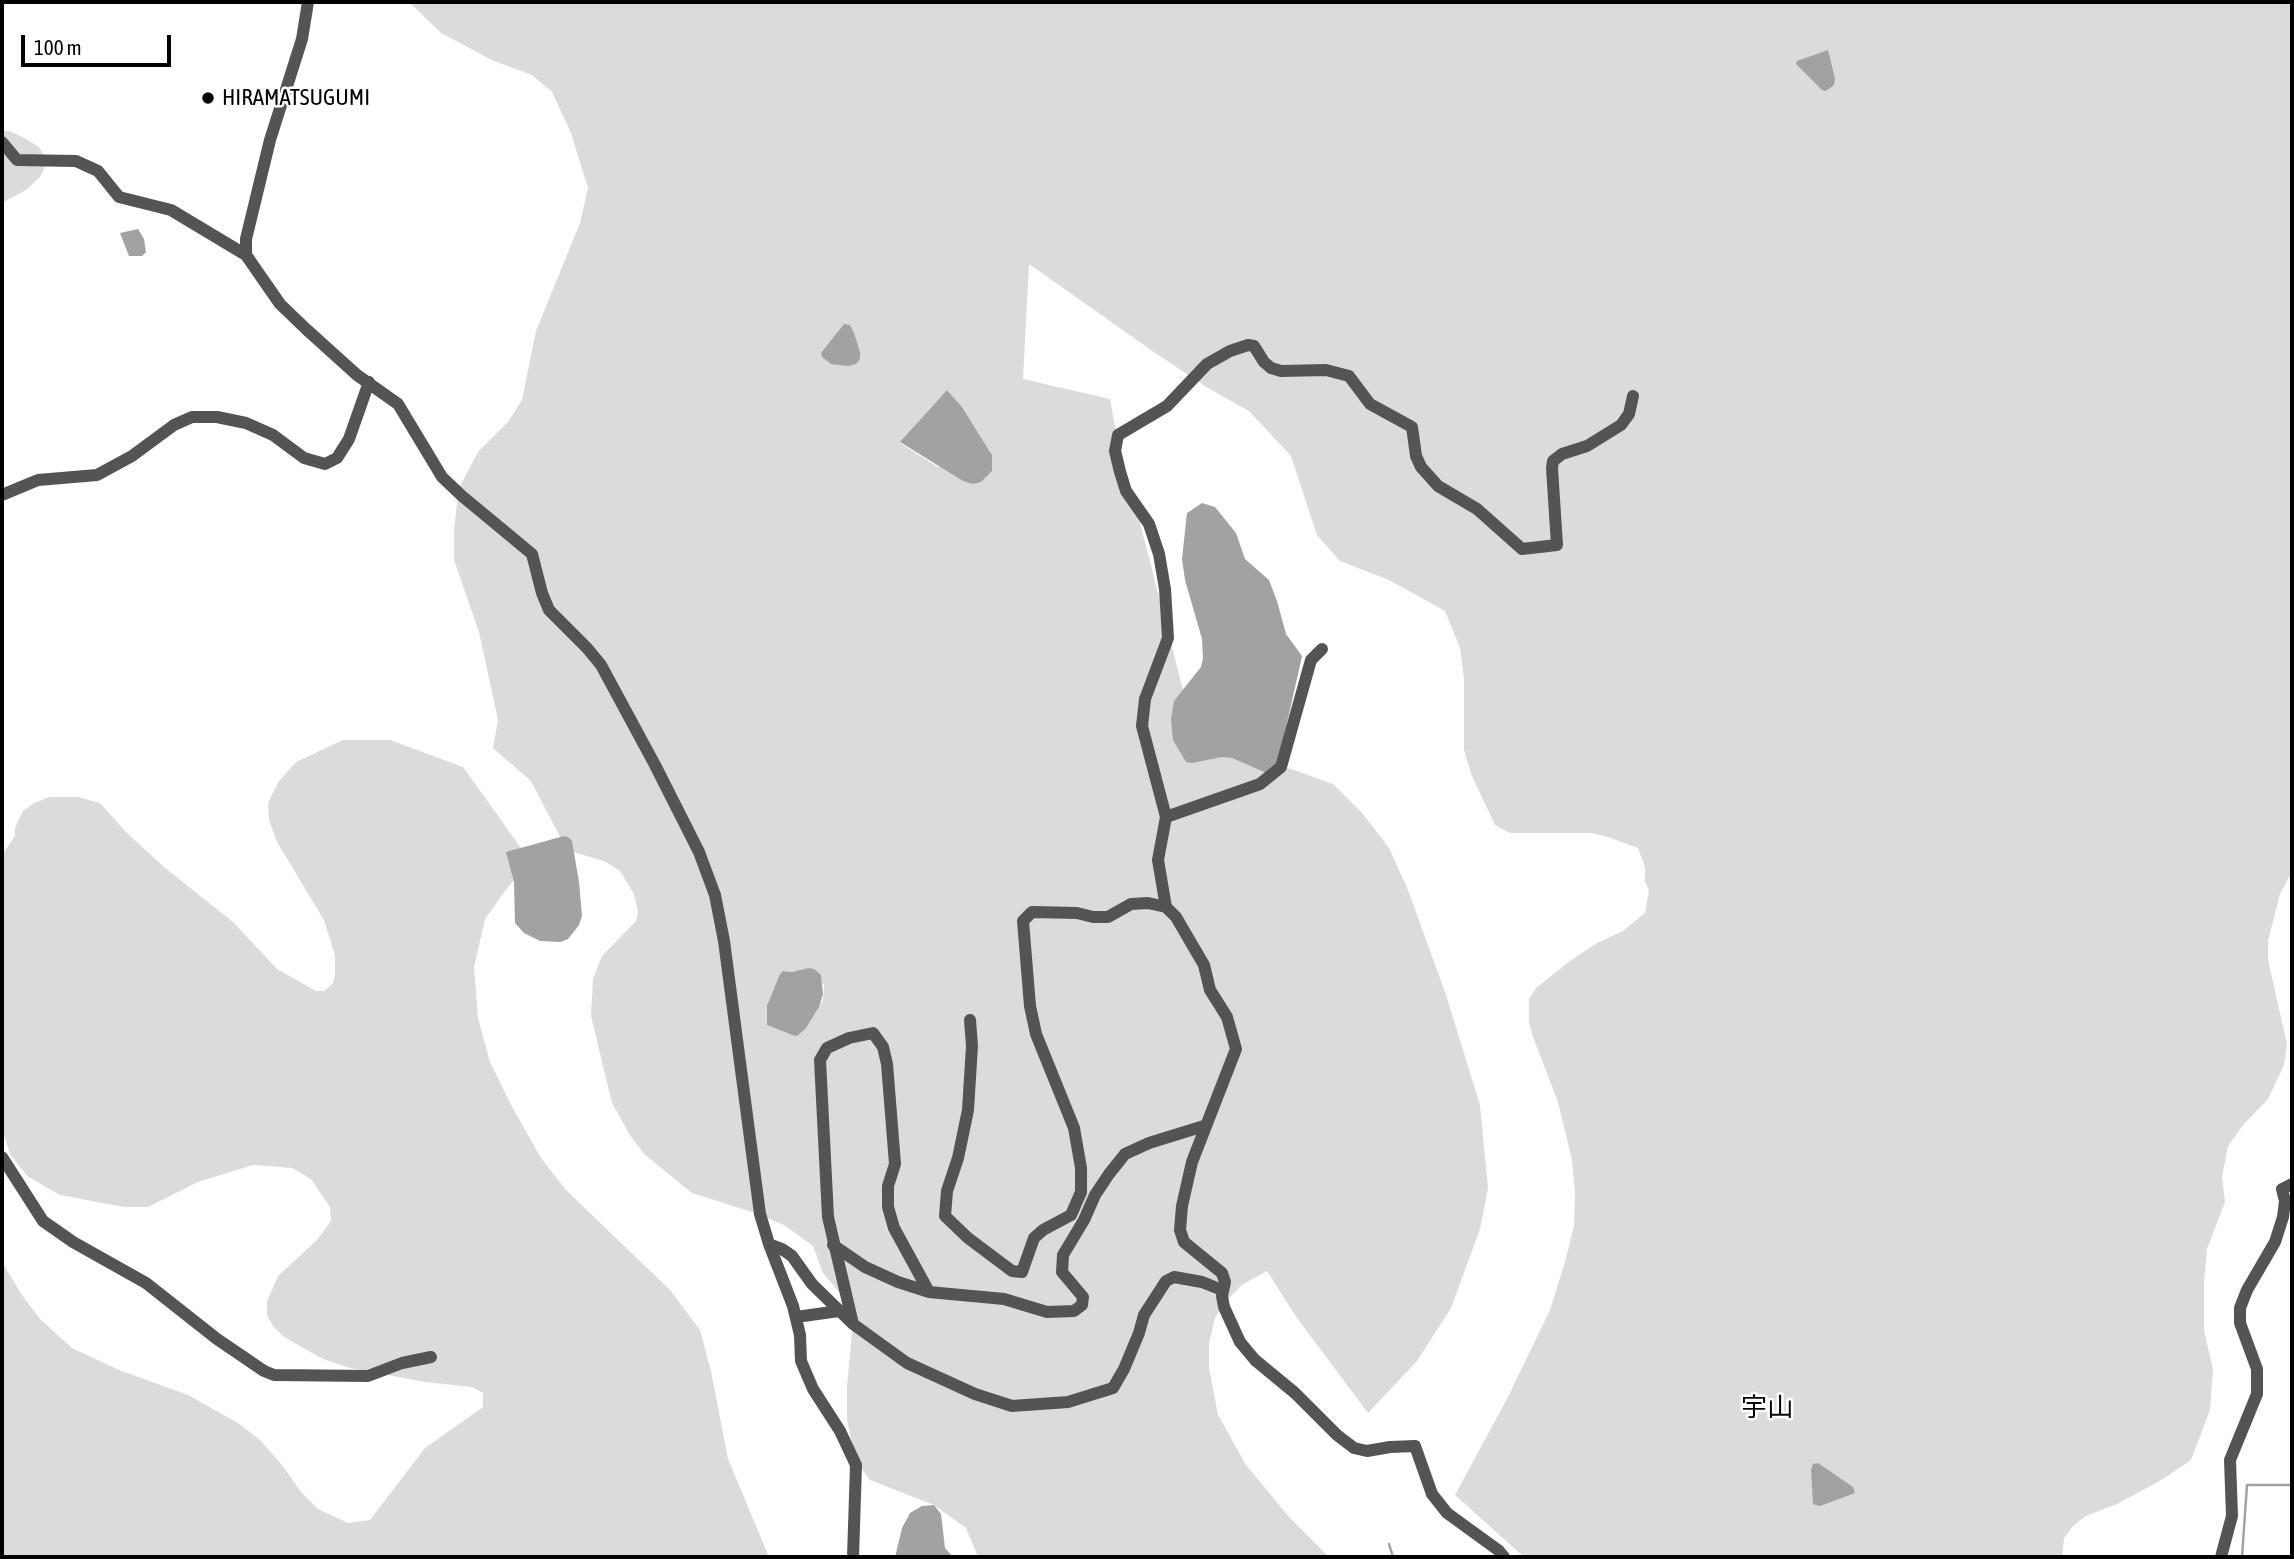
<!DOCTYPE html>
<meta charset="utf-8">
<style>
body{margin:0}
#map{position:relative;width:2294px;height:1559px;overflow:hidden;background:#fff;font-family:"Asap Condensed",sans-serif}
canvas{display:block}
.frame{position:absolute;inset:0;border:4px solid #000;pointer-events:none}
.scale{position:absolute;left:21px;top:35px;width:150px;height:32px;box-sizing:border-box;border:4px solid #000;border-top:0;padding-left:9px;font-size:21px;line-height:24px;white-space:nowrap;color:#000;-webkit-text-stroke:5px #fff;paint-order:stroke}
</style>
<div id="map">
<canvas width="2294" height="1559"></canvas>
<div class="frame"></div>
<div class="scale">100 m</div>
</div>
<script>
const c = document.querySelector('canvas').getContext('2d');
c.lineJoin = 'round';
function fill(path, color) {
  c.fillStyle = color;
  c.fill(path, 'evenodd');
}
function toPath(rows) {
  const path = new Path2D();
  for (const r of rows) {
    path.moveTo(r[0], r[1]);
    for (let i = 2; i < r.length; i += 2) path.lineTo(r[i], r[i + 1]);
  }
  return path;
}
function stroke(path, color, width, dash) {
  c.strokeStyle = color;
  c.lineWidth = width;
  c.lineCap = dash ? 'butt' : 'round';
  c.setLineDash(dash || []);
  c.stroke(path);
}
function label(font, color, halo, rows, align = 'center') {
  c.font = font + ' "Asap Condensed","Noto Sans JP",sans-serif';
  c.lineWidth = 5;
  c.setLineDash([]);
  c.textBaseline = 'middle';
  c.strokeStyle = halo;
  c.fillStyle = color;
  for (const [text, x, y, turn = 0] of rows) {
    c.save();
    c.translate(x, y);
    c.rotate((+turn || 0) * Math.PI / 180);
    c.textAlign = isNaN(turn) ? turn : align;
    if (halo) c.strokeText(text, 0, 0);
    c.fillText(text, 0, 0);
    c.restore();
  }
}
const green = toPath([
 [409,2,2292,2,2292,872,2280,894,2268,941,2268,960,2287,1044,2284,1065,2268,1099,2244,1124,2228,1146,2222,1177,2225,1202,2207,1249,2204,1283,2204,1330,2213,1370,2210,1410,2191,1460,2163,1479,2117,1504,2086,1516,2074,1525,2064,1538,2062,1557,1524,1557,1455,1495,1508,1397,1550,1310,1565,1262,1574,1226,1575,1193,1572,1160,1558,1102,1533,1037,1529,1022,1529,999,1536,988,1570,961,1597,943,1623,931,1645,913,1649,890,1645,882,1645,867,1638,848,1608,837,1592,833,1510,833,1495,825,1472,776,1464,750,1464,679,1460,648,1445,611,1389,580,1340,561,1317,535,1291,456,1249,411,1208,388,1151,350,1029,264,1023,379,1110,399,1114,422,1182,686,1197,727,1231,757,1291,769,1333,784,1363,814,1389,848,1408,890,1446,995,1480,1105,1488,1188,1480,1229,1451,1308,1417,1361,1368,1413,1297,1318,1267,1271,1243,1284,1224,1303,1215,1318,1209,1343,1209,1368,1218,1415,1246,1465,1290,1518,1329,1557,978,1557,966,1528,934,1505,870,1480,856,1461,847,1420,847,1387,854,1310,823,1273,813,1246,784,1225,752,1212,692,1193,644,1154,630,1135,612,1103,591,1016,593,979,602,956,636,921,638,912,634,894,620,871,606,862,567,850,531,781,493,748,498,720,479,632,454,560,454,529,459,488,478,452,508,422,522,400,536,331,580,223,588,188,571,133,552,92,532,75,494,61,441,33],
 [947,390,962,407,989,450,938,467,900,443],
 [808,968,824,985,823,1000,806,1028,786,1033,774,1026,783,971,792,972],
 [2,130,12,132,26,139,39,147,44,156,44,169,40,177,26,190,2,203],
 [343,740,390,740,463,767,531,862,508,887,485,919,474,967,478,1018,490,1062,511,1105,541,1158,566,1190,670,1290,700,1330,711,1371,728,1459,769,1557,2,1557,2,1262,22,1295,41,1320,72,1348,119,1370,188,1395,238,1423,260,1440,282,1465,301,1492,318,1509,348,1523,370,1520,425,1448,483,1407,483,1393,472,1387,425,1382,350,1368,323,1359,284,1337,273,1326,267,1315,267,1301,278,1276,317,1240,331,1221,330,1207,311,1179,292,1168,253,1165,198,1182,148,1207,124,1207,60,1195,27,1176,10,1154,2,1129,2,855,15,836,15,828,23,811,34,803,50,797,78,797,100,803,128,834,164,867,233,922,277,969,316,991,324,991,333,983,335,975,335,955,324,920,277,842,269,820,268,803,279,781,296,762]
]);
const water = toPath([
 [1828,50,1835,79,1834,85,1826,91,1822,90,1796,64,1797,61],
 [138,229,144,239,146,252,142,256,129,256,120,233],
 [844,324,850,325,854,333,860,352,860,359,856,364,848,366,831,364,822,357,821,353],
 [947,390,962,407,992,455,992,471,981,482,973,484,963,481,900,442],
 [1202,503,1215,507,1236,533,1245,559,1269,580,1277,601,1286,634,1302,656,1281,750,1274,770,1269,774,1232,758,1222,757,1192,763,1186,762,1173,740,1171,719,1174,701,1201,667,1203,658,1202,639,1185,580,1182,559,1187,513],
 [564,836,568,837,572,841,579,882,582,916,579,925,568,939,560,942,540,941,524,933,515,923,514,882,506,852],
 [808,968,814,969,821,975,823,994,819,1007,806,1028,797,1036,792,1035,767,1025,767,1006,780,974,783,971,792,972],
 [1818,1463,1853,1487,1855,1493,1820,1506,1813,1504,1811,1470,1813,1464],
 [934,1505,941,1514,945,1548,953,1557,895,1557,902,1528,910,1513,922,1506]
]);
const stream = toPath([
 [1389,1544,1393,1557],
 [2242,1557,2247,1485,2292,1485]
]);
const minor = toPath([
 [308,2,302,39,270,140,246,239,246,255,280,304,306,329,357,375,398,404,442,477,462,496,532,554,542,593,549,610,587,648,601,665,655,765,699,852,715,895,724,941,760,1214,769,1244,793,1306,800,1335,801,1361,813,1389,840,1431,856,1465,853,1557],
 [2,142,17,160,76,161,98,171,119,197,171,210,246,255],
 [2,495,38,480,97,475,132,456,174,425,192,417,217,417,246,423,273,435,304,458,325,464,337,458,349,439,369,382],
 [1166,817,1260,784,1281,767,1311,660,1322,649],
 [1166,907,1158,860,1166,817,1142,726,1145,699,1168,638,1165,589,1159,554,1149,524,1126,491,1120,472,1115,451,1118,435,1167,406,1207,364,1230,351,1248,345,1254,346,1264,362,1271,368,1281,371,1326,370,1349,376,1370,404,1412,427,1416,456,1421,467,1438,486,1477,509,1522,549,1557,545,1552,468,1553,461,1562,454,1587,446,1621,425,1629,414,1633,396],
 [970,1020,972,1046,968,1110,958,1158,947,1191,945,1216,968,1238,1012,1271,1022,1272,1034,1238,1043,1230,1071,1215,1081,1192,1081,1168,1074,1128,1036,1034,1030,1006,1023,921,1032,912,1077,913,1093,917,1108,917,1131,904,1148,903,1166,907,1176,917,1204,965,1210,990,1227,1017,1236,1049,1192,1162,1182,1206,1180,1230,1184,1242,1222,1273,1225,1282,1222,1296,1224,1307,1240,1342,1255,1360,1295,1393,1337,1435,1354,1448,1367,1451,1390,1447,1415,1446,1432,1494,1447,1513,1498,1550,1504,1557],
 [2,1157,43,1221,73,1242,146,1283,217,1339,264,1371,274,1375,368,1376,402,1363,431,1357],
 [769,1244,782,1249,792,1256,812,1284,853,1324,907,1363,975,1394,1012,1406,1068,1402,1113,1388,1124,1369,1139,1333,1144,1315,1166,1281,1174,1277,1202,1282,1222,1290],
 [833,1245,865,1267,898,1282,929,1292,1004,1299,1047,1312,1074,1311,1082,1305,1083,1297,1062,1272,1063,1255,1084,1220,1095,1195,1109,1174,1125,1154,1149,1143,1204,1126],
 [796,1317,839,1311],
 [853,1324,828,1217,820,1060,827,1048,849,1038,873,1033,883,1047,887,1064,895,1164,888,1186,888,1207,894,1228,929,1292],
 [2221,1557,2232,1516,2230,1460,2257,1394,2257,1369,2240,1323,2240,1308,2247,1290,2275,1242,2283,1217,2285,1201,2282,1189,2292,1184]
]);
const markers = [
 [208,98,7,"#000"]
];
const poiNames = [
 ["HIRAMATSUGUMI",222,98]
];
const quarterNames = [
 ["宇山",1767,1408]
];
fill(green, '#dbdbdb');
fill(water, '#a2a2a2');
stroke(stream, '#a2a2a2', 2.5);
stroke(minor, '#545454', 12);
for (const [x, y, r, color] of markers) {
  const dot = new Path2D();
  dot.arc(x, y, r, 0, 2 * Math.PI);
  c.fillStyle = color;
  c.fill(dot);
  stroke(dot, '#fff', 2.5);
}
label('23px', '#000', '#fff', poiNames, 'left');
label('26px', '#000', '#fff', quarterNames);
</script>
